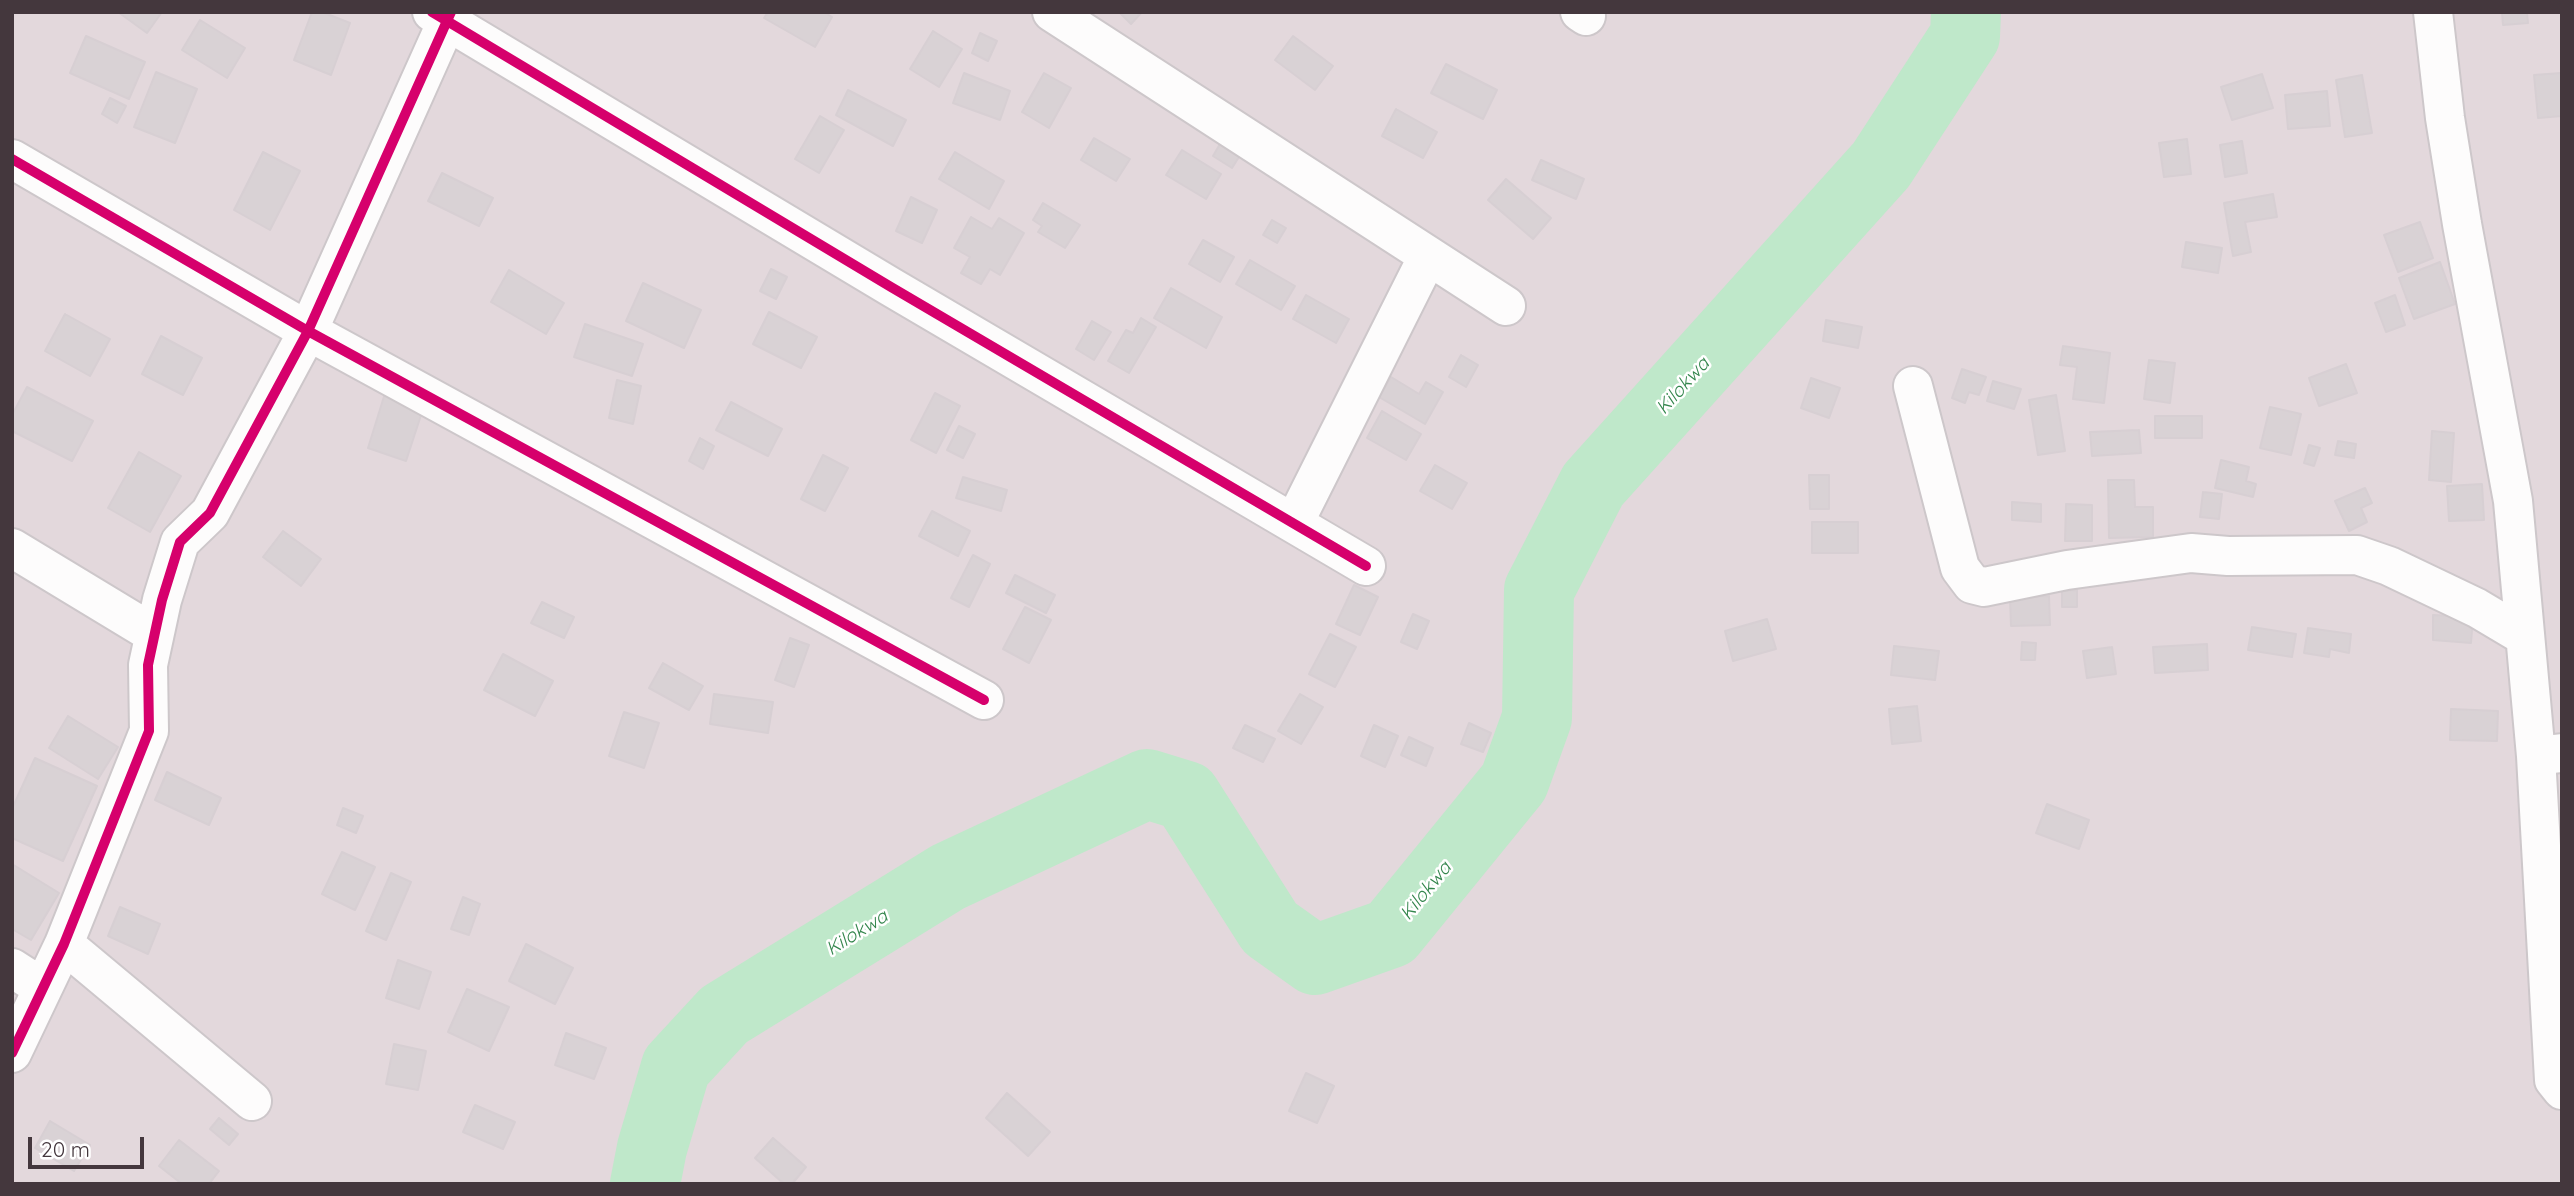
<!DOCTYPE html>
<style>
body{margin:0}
#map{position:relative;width:2574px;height:1196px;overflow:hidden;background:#efe9ec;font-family:Quicksand,sans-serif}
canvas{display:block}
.frame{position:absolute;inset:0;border:14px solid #44373d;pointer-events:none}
.scale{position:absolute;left:28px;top:1137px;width:116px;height:32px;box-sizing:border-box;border:4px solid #44373d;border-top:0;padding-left:9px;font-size:21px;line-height:24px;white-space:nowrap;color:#44373d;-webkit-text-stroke:5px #fff;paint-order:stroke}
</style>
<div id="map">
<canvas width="2574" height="1196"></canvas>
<div class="frame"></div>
<div class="scale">20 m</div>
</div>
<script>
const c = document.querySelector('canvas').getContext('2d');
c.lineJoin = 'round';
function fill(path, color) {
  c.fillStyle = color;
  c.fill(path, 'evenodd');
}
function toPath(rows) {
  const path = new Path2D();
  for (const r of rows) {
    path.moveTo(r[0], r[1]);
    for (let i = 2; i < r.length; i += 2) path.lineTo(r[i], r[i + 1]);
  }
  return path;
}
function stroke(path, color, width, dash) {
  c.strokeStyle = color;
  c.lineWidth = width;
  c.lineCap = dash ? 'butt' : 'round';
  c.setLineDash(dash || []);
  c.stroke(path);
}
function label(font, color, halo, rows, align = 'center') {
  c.font = font + ' Quicksand,sans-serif';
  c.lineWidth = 5;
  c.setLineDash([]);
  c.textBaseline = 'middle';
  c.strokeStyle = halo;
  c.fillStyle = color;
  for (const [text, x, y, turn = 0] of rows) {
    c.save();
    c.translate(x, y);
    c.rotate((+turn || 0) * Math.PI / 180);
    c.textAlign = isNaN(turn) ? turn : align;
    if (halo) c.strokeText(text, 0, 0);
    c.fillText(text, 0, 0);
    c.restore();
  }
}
const residential = toPath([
 [12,12,2562,12,2562,1184,12,1184]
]);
const river = toPath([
 [645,1184,652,1148,676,1067,724,1015,948,877,1147,784,1186,796,1270,928,1315,960,1391,933,1514,782,1537,718,1539,590,1593,485,1881,165,1965,36,1966,12]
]);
const building = toPath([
 [118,12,162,12,147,33,118,12],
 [312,12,322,12,350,23,331,75,294,60,312,12],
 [768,12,824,12,832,17,815,47,764,18,768,12],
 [1119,12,1142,12,1131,24,1119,12],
 [2502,12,2537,12,2527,13,2528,23,2503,25,2502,12],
 [200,20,245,48,227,78,182,50,200,20],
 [933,31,962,49,939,87,910,69,933,31],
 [980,33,997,41,988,61,972,53,980,33],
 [86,36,145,62,129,99,70,73,86,36],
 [1293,36,1333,66,1315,90,1275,60,1293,36],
 [1446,64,1497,90,1483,119,1431,93,1446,64],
 [156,72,197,89,175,143,134,127,156,72],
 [964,73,1010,91,1000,120,953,103,964,73],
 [1044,73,1071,88,1049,128,1022,112,1044,73],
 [2561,73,2562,116,2538,118,2534,75,2561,73],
 [2262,74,2273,108,2232,120,2221,87,2262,74],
 [2362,75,2372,133,2345,137,2336,80,2362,75],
 [848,90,906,120,893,146,836,115,848,90],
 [2327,91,2330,126,2288,129,2285,95,2327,91],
 [110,98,126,106,117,123,102,114,110,98],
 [1396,109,1437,132,1423,158,1382,136,1396,109],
 [820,116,844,130,819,173,795,159,820,116],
 [1224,137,1244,149,1232,168,1213,156,1224,137],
 [1094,138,1130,159,1116,181,1081,160,1094,138],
 [2187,139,2191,174,2164,177,2159,143,2187,139],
 [2242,141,2247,173,2225,177,2220,145,2242,141],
 [1182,150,1221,174,1206,199,1166,175,1182,150],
 [263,152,300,171,270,230,234,210,263,152],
 [955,152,1004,181,989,209,939,179,955,152],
 [1541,160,1584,179,1576,199,1532,180,1541,160],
 [442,173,493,198,479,226,428,201,442,173],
 [1506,179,1551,218,1533,239,1488,200,1506,179],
 [2273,194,2277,217,2245,222,2251,252,2233,256,2224,203,2273,194],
 [911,197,937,210,922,243,896,231,911,197],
 [1043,203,1080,225,1065,248,1038,232,1042,226,1033,220,1043,203],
 [971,217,992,229,999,218,1024,233,1000,275,990,269,981,284,961,273,970,257,954,248,971,217],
 [1272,220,1286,228,1277,243,1263,235,1272,220],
 [2420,222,2433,258,2398,272,2384,235,2420,222],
 [1203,240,1234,257,1220,282,1189,264,1203,240],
 [2186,242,2222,248,2218,273,2182,267,2186,242],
 [1250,260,1295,286,1281,310,1236,284,1250,260],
 [2440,262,2455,304,2414,319,2399,278,2440,262],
 [771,269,787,277,776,299,760,291,771,269],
 [509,270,564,303,546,334,491,302,509,270],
 [643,283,701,310,684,348,626,321,643,283],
 [1171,288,1222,317,1206,348,1154,318,1171,288],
 [1306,295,1349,319,1336,343,1293,319,1306,295],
 [2395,295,2405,325,2386,332,2375,303,2395,295],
 [769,312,817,337,801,368,753,344,769,312],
 [65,314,110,339,90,376,45,351,65,314],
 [1141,318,1156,327,1129,373,1108,361,1126,330,1133,333,1141,318],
 [1826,320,1862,327,1858,348,1823,341,1826,320],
 [1092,321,1111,332,1094,360,1076,349,1092,321],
 [585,324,643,344,632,376,574,357,585,324],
 [161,336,202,358,183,395,142,374,161,336],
 [2063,346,2110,353,2104,403,2073,399,2077,367,2060,365,2063,346],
 [1461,355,1478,365,1466,387,1449,377,1461,355],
 [2149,360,2175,363,2170,403,2144,399,2149,360],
 [2346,364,2357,393,2319,406,2309,378,2346,364],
 [1962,369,1986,377,1979,395,1969,392,1965,403,1952,398,1962,369],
 [1391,377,1419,394,1426,382,1443,392,1425,424,1379,397,1391,377],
 [1811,378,1840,388,1829,418,1801,408,1811,378],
 [617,380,641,386,633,424,609,418,617,380],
 [1993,381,2021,389,2014,409,1987,401,1993,381],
 [27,387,93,421,72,461,12,431,12,415,27,387],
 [386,390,425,403,406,461,368,448,386,390],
 [935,393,960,406,936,453,911,440,935,393],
 [2056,395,2065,451,2038,455,2029,400,2056,395],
 [731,402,782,429,768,456,716,430,731,402],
 [2270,407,2301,414,2291,455,2260,448,2270,407],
 [1382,411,1421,434,1406,460,1367,438,1382,411],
 [2155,416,2202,416,2202,438,2155,438,2155,416],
 [959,426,975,434,963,458,947,450,959,426],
 [2139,430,2141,453,2092,456,2090,432,2139,430],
 [2432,431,2454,433,2451,482,2429,480,2432,431],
 [700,438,714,446,703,469,689,461,700,438],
 [2338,441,2356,444,2354,458,2335,455,2338,441],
 [2309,445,2320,448,2314,466,2304,463,2309,445],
 [139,452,181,476,150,532,108,508,139,452],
 [823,455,848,468,825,511,801,499,823,455],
 [2221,460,2249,467,2246,481,2256,484,2253,497,2215,488,2221,460],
 [1435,465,1467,483,1452,509,1420,491,1435,465],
 [1809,475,1829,475,1829,509,1810,509,1809,475],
 [963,477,1007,490,1001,511,956,498,963,477],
 [2108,480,2134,480,2135,507,2153,507,2153,537,2109,538,2108,480],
 [2482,484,2484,520,2449,521,2447,486,2482,484],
 [2365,488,2372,503,2361,508,2367,522,2349,531,2335,501,2365,488],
 [2203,492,2222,494,2219,519,2200,517,2203,492],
 [2012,502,2041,504,2041,522,2012,520,2012,502],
 [2066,504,2092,505,2092,541,2065,541,2066,504],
 [932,511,970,531,958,556,919,536,932,511],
 [1812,522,1858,522,1858,553,1812,553,1812,522],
 [283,531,321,559,301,586,263,557,283,531],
 [973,555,990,564,969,607,951,598,973,555],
 [1015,575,1055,595,1046,613,1006,593,1015,575],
 [1354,585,1378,597,1360,635,1336,624,1354,585],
 [2077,590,2077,607,2062,607,2062,591,2077,590],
 [2049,596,2050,625,2011,626,2010,597,2049,596],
 [542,602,574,617,564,638,531,623,542,602],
 [1025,607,1051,620,1029,663,1003,649,1025,607],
 [1413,614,1429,621,1417,649,1401,642,1413,614],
 [2433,615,2473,617,2471,643,2433,640,2433,615],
 [1767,619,1776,649,1733,661,1725,631,1767,619],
 [2252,627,2296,634,2292,657,2248,650,2252,627],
 [2308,628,2351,634,2349,653,2330,649,2329,657,2304,653,2308,628],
 [1330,634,1356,647,1335,687,1309,674,1330,634],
 [790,638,809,645,794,687,775,680,790,638],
 [2022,642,2036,643,2035,660,2021,660,2022,642],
 [2207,644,2208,670,2155,673,2153,647,2207,644],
 [1894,646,1939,651,1935,680,1891,675,1894,646],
 [2112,647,2116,674,2087,678,2083,651,2112,647],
 [503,654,553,681,535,716,484,690,503,654],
 [663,663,703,686,689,710,649,688,663,663],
 [714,694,773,702,768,733,710,724,714,694],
 [1300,694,1323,707,1301,744,1278,731,1300,694],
 [1917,706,1921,741,1892,744,1889,709,1917,706],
 [2451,709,2498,711,2497,741,2450,740,2451,709],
 [624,712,659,723,644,768,609,756,624,712],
 [68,716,118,747,98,779,49,748,68,716],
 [1469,723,1491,733,1483,752,1461,744,1469,723],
 [1245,725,1275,739,1263,762,1233,748,1245,725],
 [1374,725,1398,736,1385,767,1361,756,1374,725],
 [1409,737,1433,748,1426,766,1401,755,1409,737],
 [35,758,97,786,63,861,12,838,12,809,35,758],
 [167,772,221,798,209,825,155,800,167,772],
 [2047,804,2089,820,2079,849,2036,833,2047,804],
 [343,808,363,816,356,833,337,825,343,808],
 [342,852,375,867,355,910,322,894,342,852],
 [12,864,59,893,31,940,12,929,12,864],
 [391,873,411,882,386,940,366,931,391,873],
 [463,897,480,904,469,935,451,929,463,897],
 [120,907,160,924,148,954,108,936,120,907],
 [526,944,573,968,555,1004,509,981,526,944],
 [398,960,431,972,419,1009,386,998,398,960],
 [467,989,509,1007,489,1051,448,1032,467,989],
 [566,1033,606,1048,594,1079,555,1065,566,1033],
 [394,1044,426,1051,418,1090,386,1084,394,1044],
 [1306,1073,1334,1086,1317,1123,1289,1111,1306,1073],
 [1007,1093,1050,1132,1028,1156,986,1118,1007,1093],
 [475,1105,515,1122,503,1149,463,1132,475,1105],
 [219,1118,238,1134,229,1145,210,1129,219,1118],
 [50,1121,90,1145,74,1171,35,1148,50,1121],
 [773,1138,806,1167,792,1184,784,1184,755,1158,773,1138],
 [179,1140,219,1171,209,1184,182,1184,159,1166,179,1140]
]);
const minor = toPath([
 [432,12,891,287,1366,566],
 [1052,12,1506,306],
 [1580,12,1586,16],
 [2433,12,2445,118,2462,224,2513,501,2536,756,2562,753],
 [12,159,308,331,984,700],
 [1913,386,1960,568,1972,584,1984,587,2067,570,2191,553,2228,556,2357,555,2389,566,2477,608,2524,636],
 [1294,523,1428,256],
 [12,548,154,634],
 [2536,756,2554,1080,2562,1090],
 [64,944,252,1101],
 [12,968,43,988],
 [12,1053,64,944,149,731,148,665,162,600,180,542,210,513,308,331,451,12]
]);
const cycleway = toPath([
 [432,12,891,287,1366,566],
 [12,159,308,331,984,700],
 [12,1053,64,944,149,731,148,665,162,600,180,542,210,513,308,331,451,12]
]);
const waterNames = [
 ["Kilokwa",1683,386,-48],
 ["Kilokwa",1426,891,-51],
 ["Kilokwa",857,933,-32]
];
fill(residential, '#e3d8dc');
stroke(river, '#bfe8ca', 70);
fill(building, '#d9d2d5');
stroke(building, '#d7cfd3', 2);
stroke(minor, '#cdc7ca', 42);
stroke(minor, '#fdfcfc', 38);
stroke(cycleway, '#d6006c', 10);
label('italic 19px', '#34864d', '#fff', waterNames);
</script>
